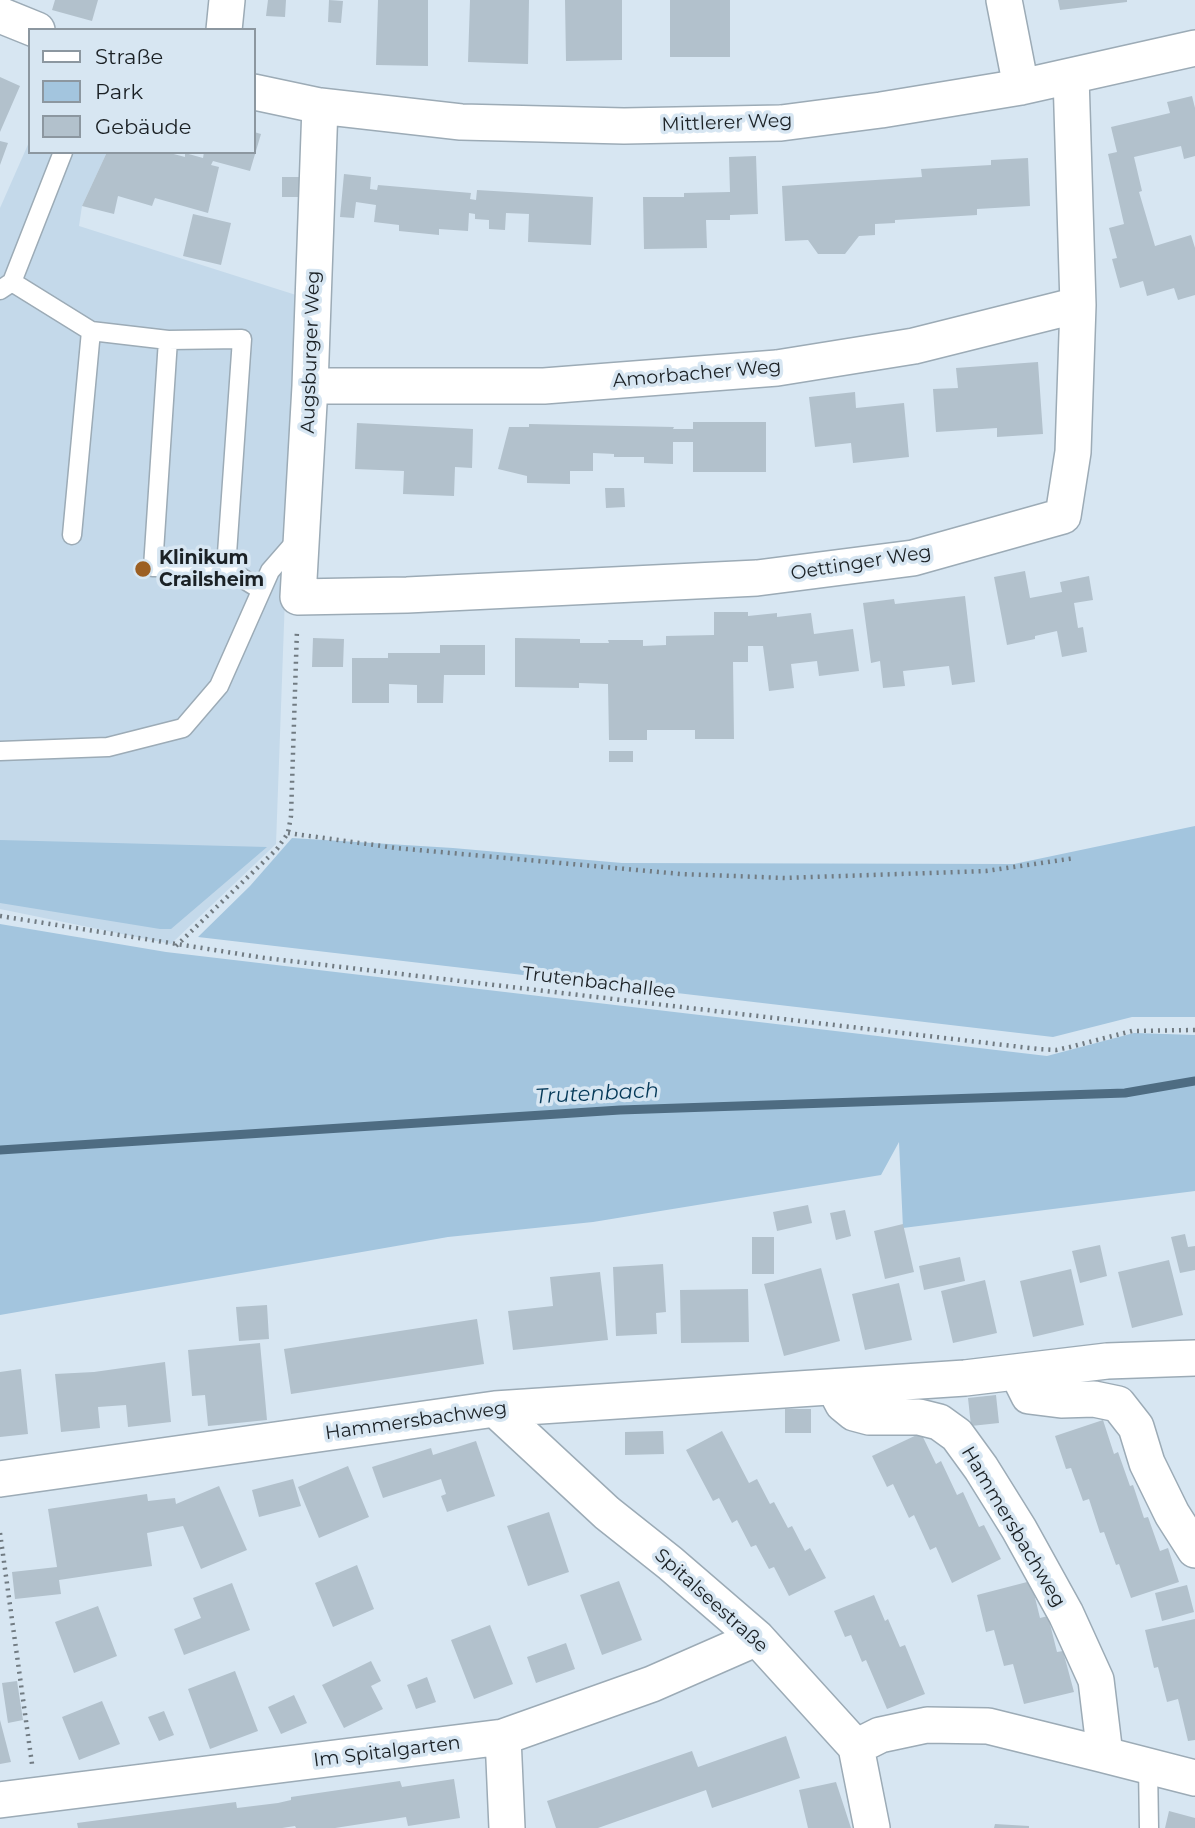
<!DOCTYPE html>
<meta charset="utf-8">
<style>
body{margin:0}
#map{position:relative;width:1195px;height:1828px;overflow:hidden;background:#d7e6f2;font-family:Montserrat,sans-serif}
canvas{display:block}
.legend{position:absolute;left:28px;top:28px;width:228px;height:126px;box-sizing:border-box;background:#d7e6f2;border:2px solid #8c97a0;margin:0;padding:9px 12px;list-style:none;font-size:21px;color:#1b2125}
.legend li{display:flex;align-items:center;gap:14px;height:35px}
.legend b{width:35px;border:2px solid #8c97a0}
</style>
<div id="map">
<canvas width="1195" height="1828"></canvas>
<ul class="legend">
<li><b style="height:9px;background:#fff"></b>Straße</li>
<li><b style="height:19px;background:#a3c5de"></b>Park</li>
<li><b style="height:19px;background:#b2c1cc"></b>Gebäude</li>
</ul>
</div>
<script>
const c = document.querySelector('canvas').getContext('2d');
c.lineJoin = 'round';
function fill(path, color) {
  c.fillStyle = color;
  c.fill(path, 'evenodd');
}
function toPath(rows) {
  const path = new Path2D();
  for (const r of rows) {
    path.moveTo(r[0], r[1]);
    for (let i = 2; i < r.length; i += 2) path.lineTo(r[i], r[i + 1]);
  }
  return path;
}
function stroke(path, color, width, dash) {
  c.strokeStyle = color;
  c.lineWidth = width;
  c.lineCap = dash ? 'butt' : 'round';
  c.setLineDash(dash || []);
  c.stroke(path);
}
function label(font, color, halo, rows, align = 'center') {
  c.font = font + ' Montserrat,sans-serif';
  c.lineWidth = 7;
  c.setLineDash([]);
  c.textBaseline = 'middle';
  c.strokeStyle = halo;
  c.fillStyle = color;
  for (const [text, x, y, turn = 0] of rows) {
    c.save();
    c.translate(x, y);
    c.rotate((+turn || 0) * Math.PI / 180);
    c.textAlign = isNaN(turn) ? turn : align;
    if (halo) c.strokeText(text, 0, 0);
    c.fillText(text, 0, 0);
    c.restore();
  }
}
const built = toPath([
 [30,140,30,152,107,152,82,206,79,226,296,295,276,844,171,944,0,909,0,208]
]);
const green = toPath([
 [1195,826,1195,1017,1132,1017,1053,1037,198,937,250,886,292,838,453,848,622,863,1014,864],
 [0,840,267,847,171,929,160,929,0,903],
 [0,924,166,952,1047,1056,1134,1033,1195,1035,1195,1191,903,1228,899,1142,881,1175,593,1222,448,1237,0,1315]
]);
const stream = toPath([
 [0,1150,620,1110,1125,1093,1195,1081]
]);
const building = toPath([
 [55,0,98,0,92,21,52,10],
 [268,0,286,0,285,17,266,16],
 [329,0,343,1,341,23,328,22],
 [378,0,428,0,428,66,376,65],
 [470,0,529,0,528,64,468,62],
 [565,0,622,0,622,60,566,61],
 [670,0,730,0,730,57,670,57],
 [1058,0,1127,0,1127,2,1060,10],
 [0,77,20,86,0,132],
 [1192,96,1195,108,1195,156,1184,159,1181,146,1134,157,1142,191,1139,192,1155,246,1191,235,1195,248,1195,295,1178,300,1174,288,1147,296,1143,281,1120,288,1112,259,1117,258,1109,228,1124,224,1108,154,1117,152,1111,127,1170,113,1167,102],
 [254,132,261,134,250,171,213,161,211,165,219,167,208,213,155,198,152,206,118,196,114,214,82,206,107,152,166,152,185,157,185,153,203,158,204,152,254,152],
 [0,141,8,143,0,165],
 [756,156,758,214,730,215,730,220,706,220,707,248,644,249,643,197,684,197,684,193,730,192,729,157],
 [1028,158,1030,206,977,209,977,215,895,220,895,223,875,224,875,235,859,236,845,254,818,254,808,240,785,241,782,186,922,177,921,169,991,165,991,160],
 [344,174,371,177,370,189,377,190,378,185,471,193,470,199,476,200,477,190,593,197,591,245,528,242,529,214,506,213,505,230,489,229,489,220,475,219,475,214,469,213,468,231,439,229,439,235,399,231,399,225,374,222,376,205,356,202,354,218,340,217],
 [282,177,299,177,299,197,282,197],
 [193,214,231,223,221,265,183,256],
 [1038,362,1043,434,997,437,997,428,936,432,933,389,958,388,956,368],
 [855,392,856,408,904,403,909,457,853,463,851,443,815,447,809,397],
 [693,422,766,422,766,472,693,472,693,442,673,442,673,464,644,463,644,457,614,457,614,454,593,453,593,471,570,471,570,484,527,483,527,476,498,469,509,427,529,427,529,424,674,427,673,429,693,429],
 [357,423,473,429,472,468,455,467,454,496,403,494,404,471,355,469],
 [605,488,624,488,625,507,606,508],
 [1025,571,1030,598,1062,592,1060,582,1089,576,1093,600,1074,603,1078,628,1083,627,1087,652,1062,657,1057,631,1035,636,1035,639,1007,645,994,577],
 [965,596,975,682,952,685,949,666,903,671,905,686,883,688,880,661,871,663,863,603,894,599,895,604],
 [714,612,748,612,748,616,777,613,777,617,811,613,814,634,853,629,859,671,819,676,817,661,791,664,794,688,769,691,763,646,748,646,748,662,733,662,734,739,695,739,695,730,647,730,647,740,609,740,608,684,579,683,579,688,515,687,515,638,580,639,580,643,609,643,608,640,643,640,643,646,666,645,666,636,714,635],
 [313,638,344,639,343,667,312,667],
 [440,645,485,645,485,675,444,675,443,703,417,703,417,685,389,684,389,703,352,703,352,658,388,658,388,653,440,653],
 [609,751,633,751,633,762,609,762],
 [808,1205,812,1223,777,1231,773,1212],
 [845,1210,851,1236,836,1240,830,1213],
 [903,1224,914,1272,885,1279,874,1231],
 [1185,1234,1188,1247,1195,1246,1195,1270,1180,1273,1171,1237],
 [752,1237,774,1237,774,1274,752,1274],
 [1100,1245,1107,1276,1080,1283,1072,1251],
 [960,1257,965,1281,924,1290,919,1266],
 [1169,1260,1183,1315,1132,1328,1118,1272],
 [663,1264,666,1312,656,1313,657,1334,616,1336,613,1267],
 [821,1268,840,1341,784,1356,764,1284],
 [1071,1269,1084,1325,1033,1337,1020,1281],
 [600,1272,608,1340,513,1350,508,1311,553,1306,550,1277],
 [985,1280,997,1333,953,1343,941,1291],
 [899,1283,912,1340,865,1350,852,1294],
 [748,1289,749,1342,681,1343,680,1290],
 [267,1305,269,1339,239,1341,236,1307],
 [477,1319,484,1364,291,1394,284,1349],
 [260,1343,267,1420,208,1426,205,1395,192,1396,188,1350],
 [165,1362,171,1422,128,1427,126,1405,98,1407,100,1428,61,1432,55,1374,94,1372],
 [21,1369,28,1434,0,1437,0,1372],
 [996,1395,999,1423,971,1426,968,1398],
 [785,1409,811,1409,811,1433,785,1433],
 [1103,1420,1114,1454,1118,1452,1130,1486,1133,1485,1144,1518,1148,1517,1160,1551,1168,1548,1179,1582,1131,1598,1119,1564,1116,1565,1104,1532,1100,1533,1089,1499,1083,1501,1071,1468,1066,1469,1055,1436],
 [663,1431,664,1454,625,1455,625,1432],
 [722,1431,749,1483,757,1479,770,1504,774,1502,788,1528,792,1526,805,1551,810,1548,826,1578,789,1596,774,1567,769,1569,756,1545,751,1547,737,1520,732,1523,719,1498,713,1501,686,1450],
 [921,1433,936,1464,941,1461,957,1495,963,1492,979,1527,984,1525,1001,1559,952,1583,936,1547,930,1550,914,1515,909,1518,893,1484,887,1487,872,1456],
 [476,1441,495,1496,447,1512,441,1496,446,1494,441,1479,383,1498,372,1467,431,1448,433,1455],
 [348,1466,369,1517,319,1538,298,1487],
 [293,1479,301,1506,259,1517,252,1490],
 [219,1486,247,1550,201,1569,183,1526,147,1533,152,1566,59,1580,61,1594,15,1599,12,1572,57,1567,48,1509,147,1494,148,1501,175,1498,176,1504],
 [549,1512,569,1572,528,1586,507,1526],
 [357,1565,374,1609,333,1627,315,1583],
 [619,1581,642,1640,602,1655,580,1595],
 [1031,1581,1040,1618,1048,1616,1057,1652,1063,1651,1074,1692,1024,1704,1013,1664,1004,1666,994,1630,986,1632,977,1595],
 [232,1583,250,1630,184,1655,174,1629,201,1618,193,1598],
 [1187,1585,1194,1612,1162,1621,1155,1593],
 [874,1595,885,1621,888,1619,900,1647,905,1645,925,1694,887,1709,866,1660,862,1662,851,1635,845,1637,834,1611],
 [98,1606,117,1656,74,1673,55,1622],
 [1195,1619,1195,1740,1188,1741,1178,1699,1167,1702,1158,1667,1154,1668,1145,1630],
 [490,1625,513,1684,474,1699,451,1640],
 [566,1643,575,1669,536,1683,527,1657],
 [371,1661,381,1681,371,1686,383,1709,344,1728,322,1685],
 [235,1671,258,1731,210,1749,188,1689],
 [427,1677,436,1702,416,1709,407,1685],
 [17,1681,23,1720,8,1723,2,1683],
 [294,1695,307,1723,281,1734,268,1707],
 [102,1701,120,1744,79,1760,62,1717],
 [164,1711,174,1735,159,1741,148,1717],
 [0,1720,11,1762,0,1764],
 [786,1736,800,1778,712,1808,706,1790,598,1828,556,1828,547,1801,692,1751,698,1767],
 [454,1779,460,1818,408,1826,406,1817,335,1828,296,1828,295,1826,282,1828,78,1828,77,1823,236,1802,237,1808,278,1803,291,1800,291,1797,400,1781,402,1787],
 [836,1782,851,1828,808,1828,799,1790],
 [1169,1811,1195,1818,1195,1828,1165,1828],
 [995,1824,1029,1826,1029,1828,994,1828]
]);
const path = toPath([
 [288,833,396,848,681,874,785,878,986,871,1075,858],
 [0,916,265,958,1038,1049,1056,1050,1070,1047,1132,1031,1195,1030],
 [176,946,277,849,288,833,291,816,297,629],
 [0,1533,32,1764]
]);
const lane = toPath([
 [12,282,91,331,168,340,153,567,226,568,261,590],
 [0,290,12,282,63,152],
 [168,340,242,339,226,568],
 [72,535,91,331],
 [0,751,108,747,183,728,219,686,270,571,297,540],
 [1148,1766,1149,1828]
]);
const street = toPath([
 [1004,0,1021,87],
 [0,15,37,30],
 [224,30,227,0],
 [254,92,320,106,461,122,624,126,781,123,881,110,1021,87,1195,48],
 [320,106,310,386,298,597,407,595,757,578,913,558,1063,516,1073,452,1078,305,1071,76],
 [310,386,544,386,777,368,914,346,1078,305],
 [1017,1372,1029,1396,1061,1400,1094,1399,1118,1404,1136,1427,1147,1463,1172,1514,1195,1550],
 [834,1387,843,1404,854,1413,869,1417,919,1417,939,1422,957,1435,981,1468,1019,1529,1066,1614,1096,1680,1105,1755,1195,1778],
 [495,1409,607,1513,670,1563,757,1638,856,1747,872,1828],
 [0,1479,495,1409,965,1378,1107,1361,1195,1358],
 [503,1737,507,1828],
 [856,1747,880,1735,927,1725,988,1726,1105,1755],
 [0,1800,503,1737,652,1684,757,1638]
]);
const markers = [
 [143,569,9,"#9c5f22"]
];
const streetNames = [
 ["Mittlerer Weg",727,123,-2],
 ["Augsburger Weg",311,352,-88],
 ["Amorbacher Weg",697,374,-5],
 ["Oettinger Weg",861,563,-9],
 ["Trutenbachallee",599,983,7],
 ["Hammersbachweg",416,1421,-8],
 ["Hammersbachweg",1013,1527,59],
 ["Spitalseestraße",711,1601,42],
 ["Im Spitalgarten",387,1752,-7]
];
const poiNames = [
 ["Klinikum",159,558],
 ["Crailsheim",159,580]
];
const waterNames = [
 ["Trutenbach",597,1094,-3]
];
fill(built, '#c4d9ea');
fill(green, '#a3c5de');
stroke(stream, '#4e6c82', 9);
fill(building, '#b2c1cc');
stroke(lane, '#9cabb6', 21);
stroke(street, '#9cabb6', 38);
stroke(path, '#717b82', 4.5, [2, 5]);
stroke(lane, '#fff', 18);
stroke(street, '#fff', 35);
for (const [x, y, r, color] of markers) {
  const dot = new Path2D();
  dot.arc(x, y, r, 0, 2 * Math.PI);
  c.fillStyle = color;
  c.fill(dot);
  stroke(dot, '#d7e6f2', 2.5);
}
label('19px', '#1b2125', '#d7e6f2', streetNames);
label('bold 19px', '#1b2125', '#d7e6f2', poiNames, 'left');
label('italic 21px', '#063a59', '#d7e6f2', waterNames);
</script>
